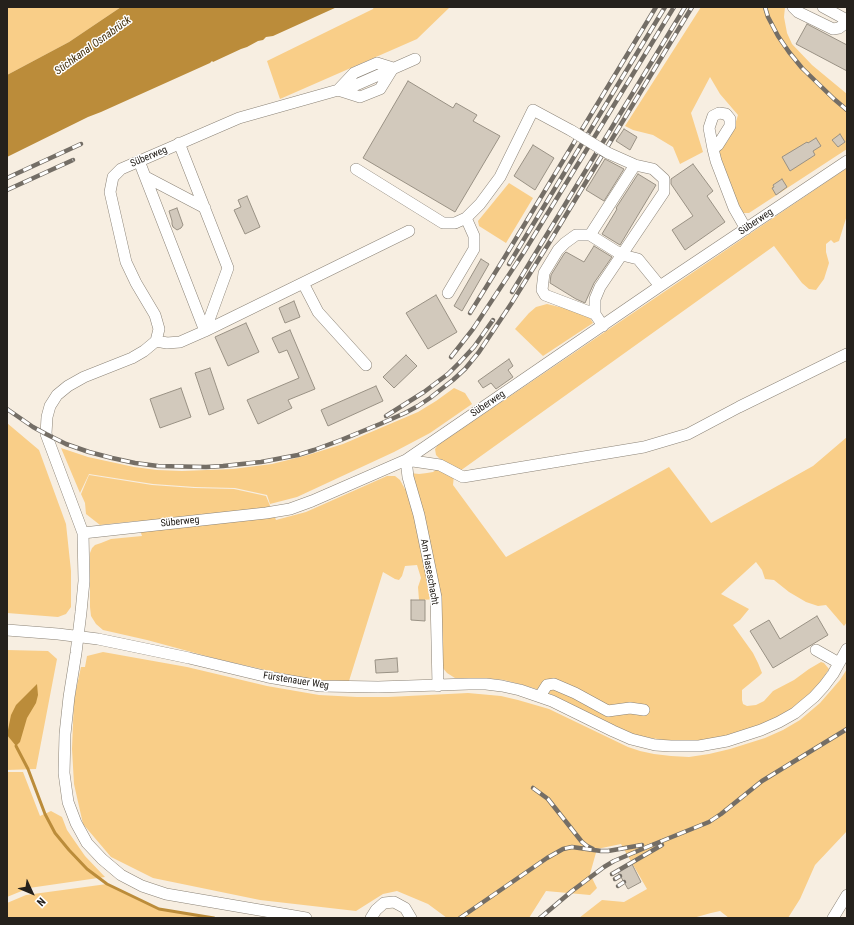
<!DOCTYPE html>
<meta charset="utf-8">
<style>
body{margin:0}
#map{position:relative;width:854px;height:925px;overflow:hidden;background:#f7eee1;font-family:"Roboto Condensed",sans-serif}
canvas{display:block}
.frame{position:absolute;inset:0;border:8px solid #25211c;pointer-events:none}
.north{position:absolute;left:12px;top:873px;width:40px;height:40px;-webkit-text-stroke:3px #fff;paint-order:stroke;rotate:134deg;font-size:11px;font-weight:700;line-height:16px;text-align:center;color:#25211c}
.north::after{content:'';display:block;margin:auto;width:14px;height:18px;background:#25211c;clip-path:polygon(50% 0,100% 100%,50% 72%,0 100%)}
</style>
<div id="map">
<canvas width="854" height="925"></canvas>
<div class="frame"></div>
<div class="north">N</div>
</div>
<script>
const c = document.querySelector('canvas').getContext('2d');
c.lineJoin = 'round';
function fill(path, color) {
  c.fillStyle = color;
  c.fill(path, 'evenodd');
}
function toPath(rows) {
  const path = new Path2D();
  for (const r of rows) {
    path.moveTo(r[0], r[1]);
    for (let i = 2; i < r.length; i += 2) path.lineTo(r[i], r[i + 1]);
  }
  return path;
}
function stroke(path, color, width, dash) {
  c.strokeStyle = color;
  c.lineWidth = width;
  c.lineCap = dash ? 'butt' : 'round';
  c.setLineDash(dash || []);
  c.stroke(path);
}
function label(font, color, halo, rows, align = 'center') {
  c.font = font + ' "Roboto Condensed",sans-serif';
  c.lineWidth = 3;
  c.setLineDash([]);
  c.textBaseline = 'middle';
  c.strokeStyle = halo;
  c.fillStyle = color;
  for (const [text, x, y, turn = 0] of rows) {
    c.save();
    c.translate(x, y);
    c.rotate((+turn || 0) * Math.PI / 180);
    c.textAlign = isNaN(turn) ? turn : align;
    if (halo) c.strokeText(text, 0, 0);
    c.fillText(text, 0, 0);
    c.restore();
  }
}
const green = toPath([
 [7,7,121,7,69,42,7,75],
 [374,7,450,7,417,39,280,99,267,61,373,9],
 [701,7,785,7,784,17,787,33,792,44,812,65,847,94,847,149,749,213,743,213,736,206,719,160,719,149,727,142,733,131,738,115,720,94,710,77,691,113,703,152,680,164,673,147,653,135,633,130,625,126,678,43],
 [847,168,847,201,846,200,847,215,839,241,834,243,831,240,826,244,826,252,829,263,824,279,816,290,809,289,802,283,774,246,460,471,442,461,436,455,435,449,438,445],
 [509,183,533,198,506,243,479,226,478,221],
 [547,304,580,312,590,318,593,323,543,356,515,329,529,313,536,307],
 [454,388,465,393,472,404,430,433,394,452,297,497,270,504,267,495,235,488,195,487,153,484,89,474,80,493,61,448,88,457,134,467,157,470,182,471,207,470,233,469,272,464,308,455,343,444,418,412,436,401],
 [7,423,39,450,66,524,71,571,71,607,66,614,58,617,7,613],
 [847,437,847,622,844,626,826,605,818,606,806,602,789,592,774,580,765,579,762,570,756,562,721,594,749,609,740,620,733,625,753,653,758,663,762,673,759,676,742,690,742,700,743,704,747,706,756,705,764,701,773,691,794,680,809,669,821,662,824,663,829,669,820,682,810,693,791,709,777,717,760,725,726,736,699,741,671,741,644,737,633,734,600,719,555,696,543,691,523,685,504,680,485,678,455,678,447,673,442,667,440,599,419,600,418,587,421,578,417,565,405,566,402,576,399,580,395,579,383,572,349,681,320,681,297,677,221,660,147,640,103,630,96,624,91,616,90,607,90,553,92,548,95,545,101,543,111,539,142,536,137,521,100,525,86,514,85,503,81,494,89,475,152,485,194,488,234,489,266,496,276,520,306,512,387,476,395,476,400,480,405,489,413,484,410,473,419,474,427,473,433,472,437,469,454,475,453,485,506,557,669,467,711,523,813,466],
 [7,650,48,651,57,659,36,769,7,770],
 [103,652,187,667,267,686,319,695,357,697,388,697,468,693,501,696,518,700,549,709,628,747,640,751,654,754,671,756,689,757,709,754,730,749,765,738,783,730,800,720,820,703,840,680,847,669,847,831,815,865,800,899,788,918,729,918,720,911,711,913,693,918,579,918,602,900,624,902,647,889,621,844,597,849,590,874,597,888,590,895,546,891,529,918,447,918,428,904,397,891,383,894,356,911,260,900,153,878,111,857,83,824,74,784,72,749,74,699,81,667,85,667,87,656],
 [7,772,23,772,40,816,51,811,62,817,67,830,85,856,105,877,29,888,7,897],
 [107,884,159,909,214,918,7,918,7,903,26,895]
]);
const water = toPath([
 [121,7,337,7,273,36,266,37,263,40,258,41,247,47,241,49,213,62,212,61,210,63,101,112,88,117,7,157,7,75,69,42],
 [37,684,38,695,36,703,27,718,20,742,16,746,7,735,11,715,16,705]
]);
const stream = toPath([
 [16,746,28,769,45,814,55,833,69,850,87,869,107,884,159,909,214,918]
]);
const building = toPath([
 [807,24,847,45,847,71,796,44,807,24],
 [408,81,453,108,456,103,477,115,473,121,500,136,455,212,363,158,408,81],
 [624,129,637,137,630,150,616,141,624,129],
 [840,134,845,142,838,147,832,140,840,134],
 [816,138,821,146,813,151,815,155,790,171,782,157,807,142,808,143,816,138],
 [533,145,554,158,535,190,514,176,533,145],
 [605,159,624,169,604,201,586,190,605,159],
 [693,164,713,191,707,196,725,222,685,250,672,230,693,216,671,184,671,179,693,164],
 [638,174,656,185,620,245,602,234,617,209,616,208,638,174],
 [782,179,787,187,776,195,772,188,774,187,773,185,782,179],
 [247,196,260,227,245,234,234,210,241,207,238,200,247,196],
 [177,208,183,225,181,228,177,230,173,227,172,224,172,221,169,211,177,208],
 [594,246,612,257,594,283,585,303,576,299,550,283,551,275,564,254,566,252,584,262,594,246],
 [481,259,489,264,462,311,454,306,481,259],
 [436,295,457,332,428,349,406,313,436,295],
 [294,301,300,317,285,323,279,308,294,301],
 [246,323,259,352,228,366,215,337,246,323],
 [290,330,315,389,288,400,292,408,258,424,247,400,299,378,287,350,279,353,272,338,290,330],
 [406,355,417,366,394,388,383,377,406,355],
 [509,359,513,366,508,370,513,377,496,389,491,383,483,388,478,381,509,359],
 [210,368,224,409,209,415,195,373,210,368],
 [376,386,383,401,328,426,321,410,376,386],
 [181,388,191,417,160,428,150,399,181,388],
 [411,600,425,600,425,621,411,620,411,600],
 [817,616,828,635,773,668,750,631,769,620,780,639,817,616],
 [397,658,398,672,376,673,375,660,397,658],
 [632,864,641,882,628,889,618,872,632,864]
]);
const minor = toPath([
 [793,7,798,12,833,29,839,28,847,22],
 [823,7,847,20],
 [377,63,393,68,380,89,360,97,338,90,354,73,377,63],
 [179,143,228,268,205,331],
 [713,149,718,145,730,126,730,119,726,114,719,113,713,116,709,128,713,149,716,161,734,208,746,229],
 [139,161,205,331,180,342,167,343,156,341],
 [356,169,443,223,455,223,466,218,480,204,500,177,533,110,572,131],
 [146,177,205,208],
 [590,235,635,165],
 [303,283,318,312,366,365],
 [448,293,474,249,474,236,466,218],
 [595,314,595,299,600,287,664,192,664,179,653,169,635,165,608,153],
 [603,326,595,314,545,295,542,290,544,273,558,250,565,243,576,235,590,235,622,255,638,259,660,286],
 [205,331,409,231],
 [83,533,266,513,290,509,312,501,406,460,660,286,847,161],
 [7,630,58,634,98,639,189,658,268,677,320,686,378,687,469,684,486,684,502,686,520,690,552,701,613,731,631,739,655,745,671,746,699,746,727,741,761,730,779,722,795,713,802,707,814,697,824,686,833,674,847,649],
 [816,650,839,663],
 [438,686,436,597,419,515,408,477,406,460,440,465,463,477,644,447,688,434,739,407,847,354],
 [540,696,547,685,554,684,575,693,608,711,630,708,644,710],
 [306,918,166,894,142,886,121,875,102,859,87,843,76,823,68,802,64,773,65,734,69,697,76,653,81,612,84,581,83,533,46,434,47,417,50,406,57,395,68,386,84,377,132,358,144,351,156,341,159,329,155,315,136,283,126,262,110,192,113,177,121,169,239,118,356,85,415,59],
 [371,918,376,910,384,903,394,902,405,908,411,918],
 [833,918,847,895]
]);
const rail = toPath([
 [765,7,768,17,778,36,789,52,802,68,834,99,847,110],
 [7,178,81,144],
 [7,190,73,160],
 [509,264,665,7],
 [512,292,685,7],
 [470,313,503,260,656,7],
 [451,357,473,329,524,252,674,7],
 [7,409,33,427,46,434,66,444,89,452,112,458,135,463,158,466,206,467,223,466,261,462,298,455,314,450,341,440,380,424,405,413,418,406,430,398,453,380,465,369,479,352,511,304,549,243,692,7],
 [386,416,424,392,448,374,459,363,474,347,493,320],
 [533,788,548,799,582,842,587,846,593,849],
 [612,874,662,845],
 [615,879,620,876],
 [618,886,624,882],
 [460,918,547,858,563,849,572,847,601,851,608,851,642,845],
 [540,918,572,891,604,867,614,861,647,847,709,822,721,814,762,781,847,729]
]);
const minorBridge = toPath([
 [572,131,608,153]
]);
const streetNames = [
 ["Süberweg",149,157,-23],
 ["Süberweg",756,222,-34],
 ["Süberweg",488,404,-34],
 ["Süberweg",180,522,-6],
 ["Am Haseschacht",429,572,80],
 ["Fürstenauer Weg",296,681,9]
];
const waterNames = [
 ["Stichkanal Osnabrück",93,46,-36]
];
fill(green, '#f9ce88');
fill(water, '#bb8c3a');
stroke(stream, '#bb8c3a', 3);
fill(building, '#d2c9bc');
stroke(building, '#999184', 1);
stroke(minor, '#8b8377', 12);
stroke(minor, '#fff', 11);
stroke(rail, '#746e66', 4.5);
stroke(rail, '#fff', 3, [9]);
stroke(minorBridge, '#8b8377', 12, []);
stroke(minorBridge, '#fff', 11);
label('10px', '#25211c', '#fff', streetNames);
label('italic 11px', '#422e0a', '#fff', waterNames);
</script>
